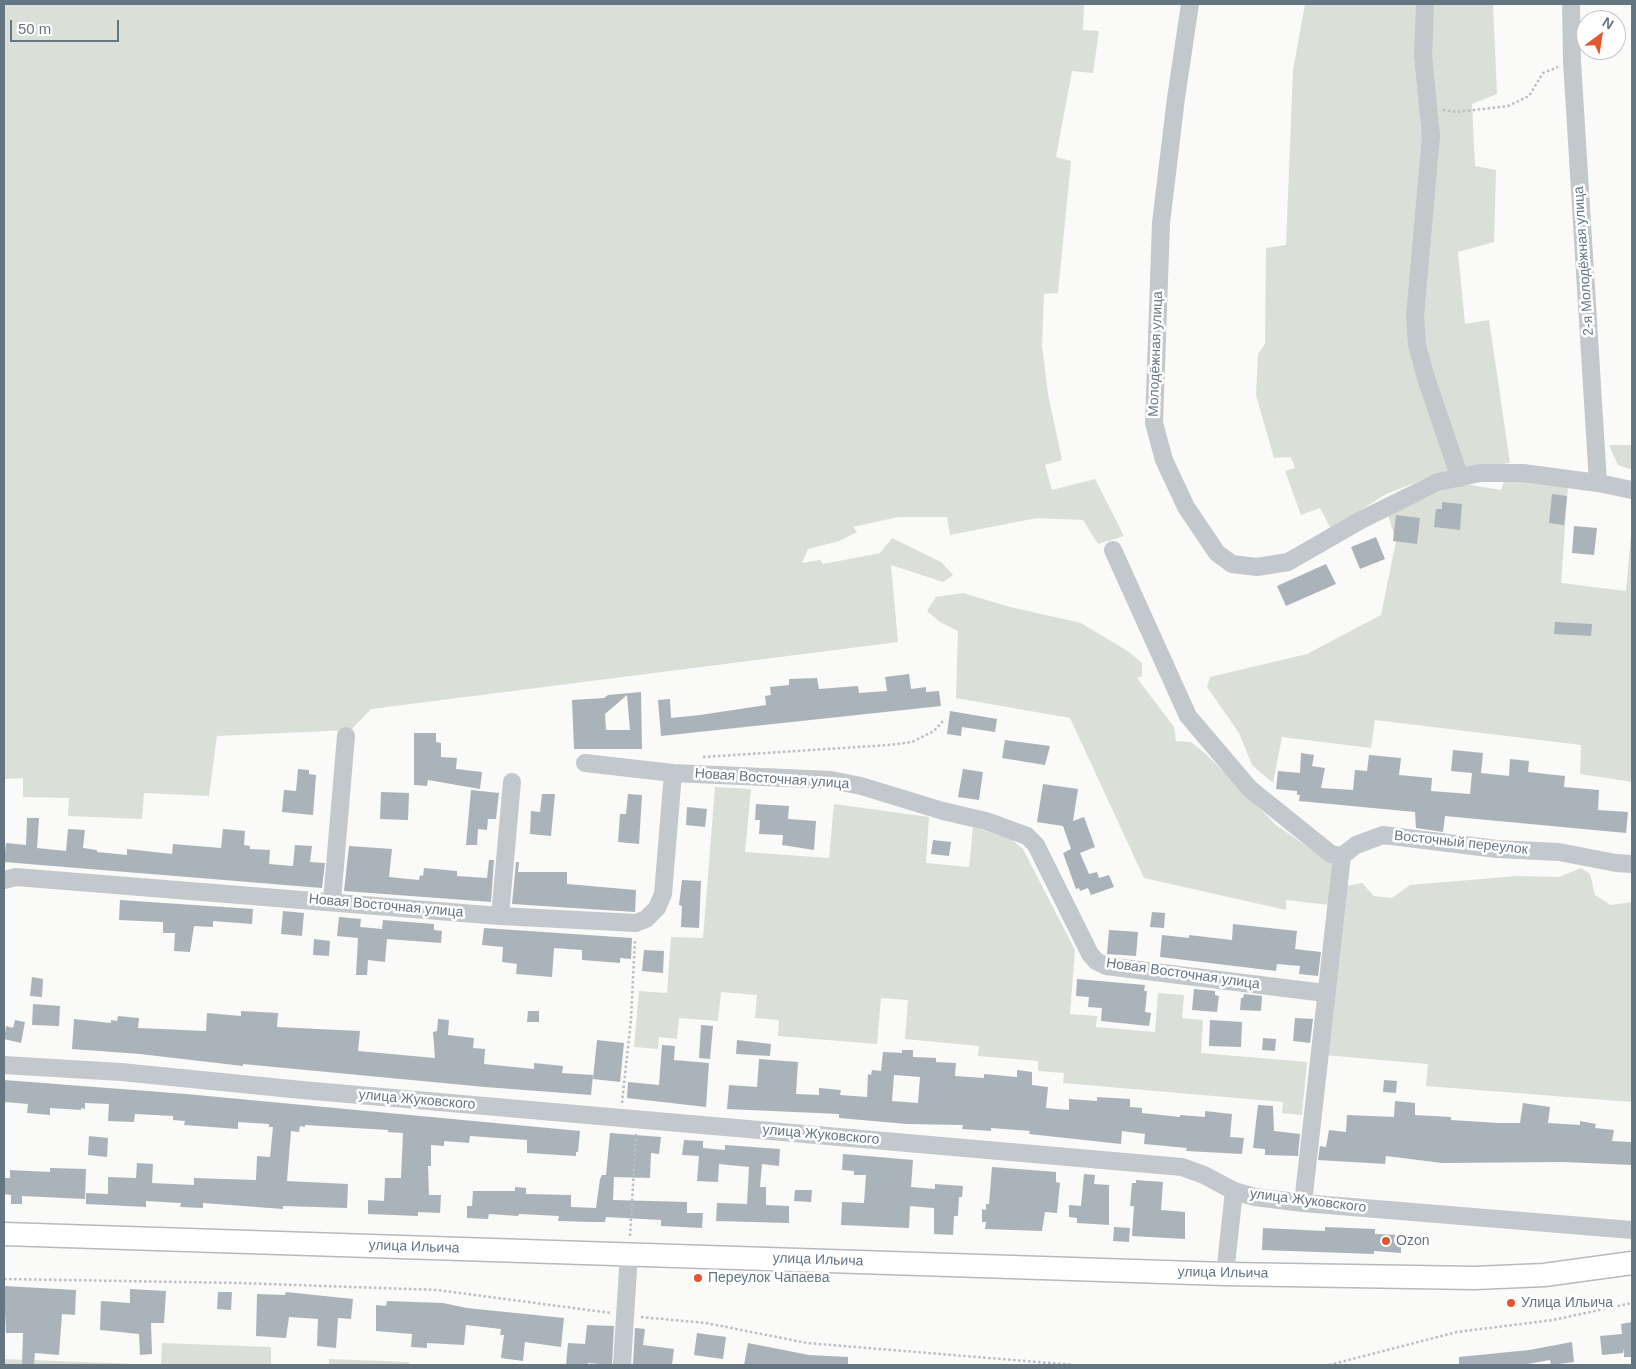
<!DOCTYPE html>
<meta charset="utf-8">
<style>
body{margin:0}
#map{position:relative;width:1636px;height:1369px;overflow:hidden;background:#fafaf8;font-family:Arial,sans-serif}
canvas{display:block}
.frame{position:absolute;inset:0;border:5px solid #657683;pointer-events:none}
.north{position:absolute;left:1576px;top:10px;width:50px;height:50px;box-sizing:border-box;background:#fff;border:1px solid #c1c8cd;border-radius:50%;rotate:31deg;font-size:14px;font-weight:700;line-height:20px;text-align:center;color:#657683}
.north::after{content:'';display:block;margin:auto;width:18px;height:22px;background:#e4572e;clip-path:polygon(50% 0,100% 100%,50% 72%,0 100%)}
.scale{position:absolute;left:10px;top:20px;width:109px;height:22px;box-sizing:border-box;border:2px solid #657683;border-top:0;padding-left:6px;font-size:15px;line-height:18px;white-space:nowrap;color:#657683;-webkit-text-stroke:4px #fff;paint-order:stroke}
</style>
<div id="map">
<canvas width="1636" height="1369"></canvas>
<div class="frame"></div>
<div class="north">N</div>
<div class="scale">50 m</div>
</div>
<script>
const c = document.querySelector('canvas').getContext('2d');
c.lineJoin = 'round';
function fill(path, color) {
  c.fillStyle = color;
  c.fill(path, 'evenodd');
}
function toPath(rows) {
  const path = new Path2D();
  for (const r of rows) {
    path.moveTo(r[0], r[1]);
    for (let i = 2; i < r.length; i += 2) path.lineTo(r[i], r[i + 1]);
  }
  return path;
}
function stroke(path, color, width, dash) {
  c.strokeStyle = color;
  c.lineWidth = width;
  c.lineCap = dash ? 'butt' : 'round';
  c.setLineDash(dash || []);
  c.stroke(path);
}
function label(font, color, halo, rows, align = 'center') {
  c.font = font + ' Arial,sans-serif';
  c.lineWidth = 5;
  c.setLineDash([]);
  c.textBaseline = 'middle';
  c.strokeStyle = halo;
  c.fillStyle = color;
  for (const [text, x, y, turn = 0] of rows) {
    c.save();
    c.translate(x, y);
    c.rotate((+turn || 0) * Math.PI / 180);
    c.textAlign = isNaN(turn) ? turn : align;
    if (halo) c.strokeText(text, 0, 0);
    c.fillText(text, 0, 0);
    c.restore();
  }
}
const green = toPath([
 [4,4,1084,4,1083,30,1099,31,1093,73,1072,71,1056,157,1071,161,1058,293,1044,294,1042,345,1048,394,1062,460,1045,465,1052,490,1095,479,1124,536,1098,544,1083,520,1037,518,950,535,947,517,898,517,853,527,857,532,839,541,808,549,802,563,820,560,823,564,880,553,892,538,941,562,953,575,943,582,891,565,898,642,371,709,351,730,217,736,209,796,144,793,142,819,68,816,69,798,23,797,23,778,4,779],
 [1305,4,1493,4,1497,94,1472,104,1475,166,1496,170,1494,242,1458,252,1465,324,1489,320,1510,463,1443,472,1386,494,1331,529,1320,508,1301,515,1285,471,1295,468,1291,457,1274,458,1256,395,1258,354,1265,344,1266,248,1286,245,1293,70],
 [1609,445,1632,445,1632,470,1618,465],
 [1505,478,1568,486,1561,583,1626,591,1632,524,1632,782,1580,774,1581,745,1375,720,1371,748,1282,737,1273,783,1252,765,1239,733,1207,687,1210,677,1307,654,1381,615,1396,541,1388,515,1459,483,1501,490],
 [963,593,1010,607,1081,623,1129,652,1142,663,1142,676,1137,678,1174,727,1176,741,1191,742,1207,755,1276,825,1334,865,1329,905,1286,900,1286,910,1144,878,1070,718,956,698,958,631,940,622,927,611,936,597],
 [715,787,751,789,745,852,829,858,834,804,929,817,926,863,969,867,973,827,1011,839,1023,849,1075,950,1070,1014,1097,1016,1096,1027,1155,1032,1158,993,1184,995,1182,1018,1203,1020,1201,1053,1307,1062,1302,1115,1282,1113,1283,1102,1063,1083,1064,1073,1038,1071,1038,1061,978,1056,979,1046,905,1039,908,1000,881,998,877,1044,778,1036,779,1020,755,1018,757,995,721,992,718,1021,679,1018,677,1039,659,1037,658,1049,634,1047,639,991,667,993,671,937,703,938],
 [1581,868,1590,874,1595,895,1611,905,1632,902,1632,1102,1426,1086,1428,1064,1324,1055,1347,886,1362,883,1374,896,1392,898,1410,885,1517,876,1559,877],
 [162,1343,271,1347,271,1365,4,1365,4,1359,161,1365],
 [329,1359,409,1362,409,1365,329,1365]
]);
const building = toPath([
 [1552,494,1567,496,1564,525,1549,523],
 [1442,502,1462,504,1460,530,1434,527,1436,509,1442,509],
 [1396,515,1420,518,1417,544,1393,541],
 [1574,526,1597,528,1594,555,1572,553],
 [1376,537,1385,559,1360,569,1351,547],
 [1326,564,1336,584,1286,606,1277,586],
 [1555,622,1592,624,1591,636,1554,634],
 [909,674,911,689,926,687,926,692,939,691,941,706,661,736,658,700,670,699,671,718,700,715,766,705,765,696,771,695,770,687,789,685,789,679,817,678,819,689,858,686,859,693,887,691,885,677],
 [641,692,642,749,574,749,572,700,604,698,608,695],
 [627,695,630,730,606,730,605,714],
 [950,711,997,719,995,732,962,727,961,736,947,734],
 [414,733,436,733,436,742,441,743,441,757,457,758,456,769,482,772,480,789,428,780,427,786,414,785],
 [1005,740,1050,746,1045,765,1002,758],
 [1453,750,1483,753,1481,773,1509,776,1510,759,1529,761,1528,772,1565,776,1564,787,1599,790,1598,810,1628,812,1626,833,1445,816,1443,832,1416,828,1415,812,1299,801,1300,795,1297,795,1297,791,1276,789,1278,771,1300,773,1301,753,1314,755,1312,766,1325,768,1321,788,1353,790,1355,770,1367,771,1369,755,1401,758,1399,775,1432,778,1431,791,1470,794,1472,773,1451,771],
 [298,769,309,770,309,774,316,775,313,815,282,812,284,790,296,791],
 [963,769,983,772,979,800,958,797],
 [1043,784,1078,789,1073,821,1084,817,1095,847,1080,853,1089,874,1097,872,1099,878,1109,875,1114,887,1091,895,1088,888,1080,891,1079,888,1076,889,1063,853,1071,849,1063,826,1037,822],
 [471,790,499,793,496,819,488,819,487,830,478,829,477,845,466,845],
 [381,792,409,793,408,820,380,819],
 [542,794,555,794,551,836,530,834,531,811,540,812],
 [628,794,642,795,639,844,618,842,620,814,626,814],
 [756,804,789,806,788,819,816,821,814,850,782,845,783,835,759,834,760,820,755,820],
 [687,807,707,809,705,827,686,825],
 [27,818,39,818,37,848,66,851,68,829,85,830,83,848,97,850,97,852,127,855,127,849,172,854,173,844,221,848,223,829,245,831,244,845,250,846,250,849,270,850,269,864,293,866,295,845,312,846,310,862,325,863,322,888,4,862,6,843,26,845],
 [933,840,951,842,949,856,931,854],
 [349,846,392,849,389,877,419,880,420,875,423,876,424,868,457,871,457,876,487,878,489,860,494,860,491,902,344,891],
 [516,862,519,862,518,872,567,872,567,884,636,890,635,912,512,904],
 [682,880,701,881,699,928,681,927,682,906,679,905],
 [120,900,253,909,252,924,213,921,213,927,194,926,190,952,174,951,175,933,163,933,163,922,119,920],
 [283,911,304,913,302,936,281,934],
 [1152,912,1165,913,1164,928,1150,927],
 [339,917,361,919,360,927,382,929,383,920,434,924,434,930,442,931,441,943,387,939,385,962,368,960,367,975,356,975,358,938,337,936],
 [1233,924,1297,931,1295,949,1321,952,1318,976,1299,974,1300,966,1277,964,1276,971,1160,957,1162,935,1189,938,1189,935,1232,940],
 [484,928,632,938,631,959,620,958,620,963,582,960,582,950,554,948,552,977,516,974,517,964,502,962,503,947,482,945],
 [1109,930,1138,932,1136,956,1107,954],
 [314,939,330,941,329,956,313,955],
 [644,950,664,951,663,973,642,971],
 [32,977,43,979,42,997,30,996],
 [1077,979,1145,985,1144,991,1147,991,1145,1012,1151,1013,1149,1026,1101,1021,1102,1008,1088,1007,1089,997,1076,996],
 [1194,989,1215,991,1215,995,1219,996,1217,1012,1192,1010],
 [1244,994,1262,996,1261,1011,1240,1010,1241,998,1243,998],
 [33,1004,60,1006,59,1026,32,1025],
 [241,1011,278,1013,277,1027,360,1031,358,1051,435,1058,433,1032,437,1031,438,1019,449,1020,448,1035,474,1038,473,1048,485,1049,484,1064,534,1069,534,1063,563,1066,562,1073,593,1075,591,1095,485,1087,243,1064,243,1066,140,1054,72,1049,74,1019,111,1023,111,1020,117,1021,118,1016,139,1018,138,1028,206,1031,207,1013,241,1016],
 [528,1011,539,1011,539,1022,527,1022],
 [1295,1018,1313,1019,1310,1043,1293,1041],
 [15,1020,25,1022,21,1043,4,1039,6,1026,13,1028],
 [1210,1020,1242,1022,1241,1047,1209,1046],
 [701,1025,713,1026,710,1059,699,1058],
 [1263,1038,1276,1039,1275,1051,1262,1050],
 [597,1040,624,1043,620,1082,593,1079],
 [737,1040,771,1044,770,1056,736,1054],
 [662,1045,675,1046,674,1060,709,1063,706,1107,627,1098,628,1082,659,1085],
 [902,1050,913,1050,913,1057,936,1058,936,1062,956,1063,955,1076,984,1078,984,1074,1017,1077,1017,1070,1032,1072,1032,1085,1048,1087,1046,1108,1069,1110,1069,1099,1097,1101,1097,1097,1130,1099,1130,1107,1142,1108,1142,1113,1180,1117,1180,1115,1205,1117,1205,1111,1232,1114,1230,1137,1244,1138,1242,1154,1186,1151,1187,1148,1144,1144,1145,1134,1122,1131,1121,1144,1029,1134,1030,1131,991,1128,991,1131,962,1129,963,1125,907,1124,839,1118,839,1114,727,1109,729,1085,757,1087,759,1059,798,1062,796,1094,819,1095,819,1088,841,1090,840,1095,867,1097,868,1074,871,1075,872,1070,881,1071,883,1052,902,1053],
 [894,1075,920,1077,918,1103,892,1101],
 [4,1080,186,1094,580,1131,578,1152,576,1152,576,1156,527,1153,527,1140,470,1136,469,1143,444,1141,444,1146,431,1145,431,1166,428,1166,429,1195,441,1195,440,1213,418,1212,418,1216,368,1214,368,1200,384,1201,385,1178,401,1178,403,1133,388,1132,388,1130,305,1125,305,1127,300,1126,299,1132,291,1131,287,1181,348,1184,347,1208,283,1206,283,1209,203,1203,203,1208,180,1207,181,1203,146,1201,146,1207,86,1204,86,1193,108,1194,108,1177,136,1178,137,1163,153,1164,152,1183,194,1185,194,1178,256,1180,257,1156,270,1157,273,1127,269,1127,269,1124,238,1122,238,1129,184,1125,185,1121,173,1120,173,1116,135,1114,134,1122,108,1121,109,1104,85,1103,85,1109,81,1108,81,1110,50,1108,50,1115,27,1113,28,1104,4,1102],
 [1384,1080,1397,1081,1396,1093,1383,1092],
 [1395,1101,1415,1103,1415,1115,1451,1117,1451,1120,1499,1123,1520,1123,1523,1103,1550,1107,1548,1123,1580,1125,1580,1121,1596,1124,1595,1128,1614,1130,1612,1141,1631,1142,1632,1165,1563,1162,1442,1163,1386,1156,1385,1164,1318,1160,1320,1146,1326,1147,1329,1130,1346,1132,1347,1115,1394,1117],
 [1258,1105,1273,1106,1274,1131,1300,1134,1298,1156,1265,1155,1265,1149,1253,1148],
 [610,1133,661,1137,659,1154,651,1153,650,1178,614,1177,613,1200,687,1202,687,1213,703,1213,702,1228,661,1226,661,1220,624,1218,606,1217,605,1222,592,1222,558,1221,559,1216,519,1214,518,1216,489,1214,488,1219,467,1218,467,1206,472,1206,473,1191,515,1191,515,1187,526,1188,526,1194,571,1195,571,1207,596,1208,600,1179,602,1175,606,1175],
 [89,1136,108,1138,107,1157,88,1155],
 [684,1140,703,1141,703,1148,725,1150,725,1145,780,1149,779,1166,762,1164,760,1187,766,1187,766,1205,789,1206,789,1223,716,1221,717,1203,747,1204,749,1167,719,1164,718,1182,697,1181,699,1156,682,1155],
 [843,1154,913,1160,911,1187,935,1189,935,1184,963,1186,962,1197,959,1197,958,1216,954,1216,953,1235,934,1234,934,1208,910,1206,909,1228,841,1225,842,1202,864,1203,866,1175,854,1175,854,1171,842,1170],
 [992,1167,1056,1172,1056,1182,1060,1183,1057,1213,1045,1212,1042,1231,985,1229,986,1222,982,1222,982,1209,986,1210,986,1204,989,1204],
 [50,1168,86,1169,85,1199,22,1196,22,1204,11,1204,11,1195,4,1194,4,1178,10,1178,10,1170,50,1172],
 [1084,1174,1095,1175,1094,1184,1109,1185,1109,1225,1077,1223,1077,1218,1069,1217,1069,1205,1081,1206],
 [1136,1180,1163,1182,1161,1210,1185,1212,1185,1239,1132,1236,1134,1206,1130,1206,1132,1183,1136,1183],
 [795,1190,812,1190,811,1202,794,1201],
 [1114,1227,1130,1228,1129,1242,1113,1241],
 [1325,1227,1375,1229,1375,1234,1401,1235,1401,1253,1374,1251,1374,1254,1262,1250,1263,1228,1325,1231],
 [4,1286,76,1290,75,1315,62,1314,59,1355,35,1353,34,1365,22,1365,23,1333,6,1333],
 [130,1289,166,1291,164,1323,151,1323,152,1354,140,1355,139,1334,100,1330,101,1301,130,1303],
 [218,1292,232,1292,231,1310,217,1309],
 [286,1292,353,1299,351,1319,338,1318,336,1348,317,1346,318,1319,289,1317,286,1338,256,1336,257,1294,285,1295],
 [387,1301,443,1303,467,1308,564,1318,561,1347,525,1342,523,1361,501,1358,504,1335,500,1335,501,1329,466,1325,464,1345,427,1343,427,1348,411,1347,412,1334,376,1331,376,1305,386,1306],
 [1632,1322,1632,1357,1624,1357,1624,1349,1623,1353,1602,1355,1600,1336,1622,1334,1621,1324],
 [587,1325,614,1326,612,1365,588,1363,587,1365,566,1365,568,1343,585,1344],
 [635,1328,645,1329,643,1345,674,1349,672,1365,633,1364],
 [697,1333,726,1337,723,1359,694,1355],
 [1572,1342,1574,1362,1551,1365,1550,1360,1522,1365,1459,1365,1459,1357,1529,1350],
 [748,1343,809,1355,848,1357,848,1365,744,1365]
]);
const path = toPath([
 [1443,110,1457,112,1508,106,1529,96,1543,73,1558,67],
 [703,757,889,745,912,742,934,731,943,721],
 [622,1103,631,1019,635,939],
 [630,1236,636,1134],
 [4,1279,239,1283,437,1290,611,1313],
 [641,1317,706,1323,807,1343,1074,1365],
 [1329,1365,1457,1332,1553,1320,1632,1303]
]);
const minor = toPath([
 [1190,4,1176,98,1161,223,1154,423,1164,460,1186,507,1217,553,1232,564,1257,567,1288,562,1361,520,1438,482,1480,473,1523,473,1598,483,1632,490],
 [1425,4,1423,55,1431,136,1415,316,1417,345,1426,378,1460,478],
 [1571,4,1572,61,1598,483],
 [1113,550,1188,716,1250,789,1331,854,1342,856,1356,845,1383,835,1497,849,1559,852,1616,863,1632,864],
 [585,763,673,773],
 [4,880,16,877,500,916,636,923,646,919,657,908,663,894,673,773,831,780,861,786,943,811,986,821,1027,836,1036,845,1090,954,1096,961,1106,966,1325,993],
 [332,901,346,736],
 [500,916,512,782],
 [4,1065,121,1072,302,1090,1182,1167,1204,1175,1234,1191,1255,1197,1303,1203,1632,1230],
 [1303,1203,1342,856],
 [1225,1274,1234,1191],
 [622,1365,629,1253]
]);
const major = toPath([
 [4,1234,1225,1274,1475,1278,1544,1275,1632,1263]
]);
const markers = [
 [1386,1241,5,"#e4572e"],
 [698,1278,5,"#e4572e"],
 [1511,1303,5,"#e4572e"]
];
const streetNames = [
 ["2-я Молодёжная улица",1584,261,-94],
 ["Молодёжная улица",1156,354,-88],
 ["Новая Восточная улица",772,779,4],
 ["Восточный переулок",1461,843,6],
 ["Новая Восточная улица",386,906,5],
 ["Новая Восточная улица",1183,974,8],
 ["улица Жуковского",417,1100,5],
 ["улица Жуковского",821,1135,5],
 ["улица Жуковского",1308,1201,7],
 ["улица Ильича",414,1247,2],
 ["улица Ильича",818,1260,2],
 ["улица Ильича",1223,1273,1]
];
const poiNames = [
 ["Ozon",1396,1241],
 ["Переулок Чапаева",708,1278],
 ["Улица Ильича",1521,1303]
];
fill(green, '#dadfd7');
fill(building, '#aab3b9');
stroke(major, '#b5babe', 25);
stroke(path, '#bbbfc2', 2.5, [2.5, 2.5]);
stroke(minor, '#c3c8cc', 18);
stroke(major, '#fff', 22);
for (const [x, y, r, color] of markers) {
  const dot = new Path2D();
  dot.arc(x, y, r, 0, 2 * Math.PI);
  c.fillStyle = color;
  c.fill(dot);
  stroke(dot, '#fff', 2);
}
label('14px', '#657683', '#fff', streetNames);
label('14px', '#657683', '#fff', poiNames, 'left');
</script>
